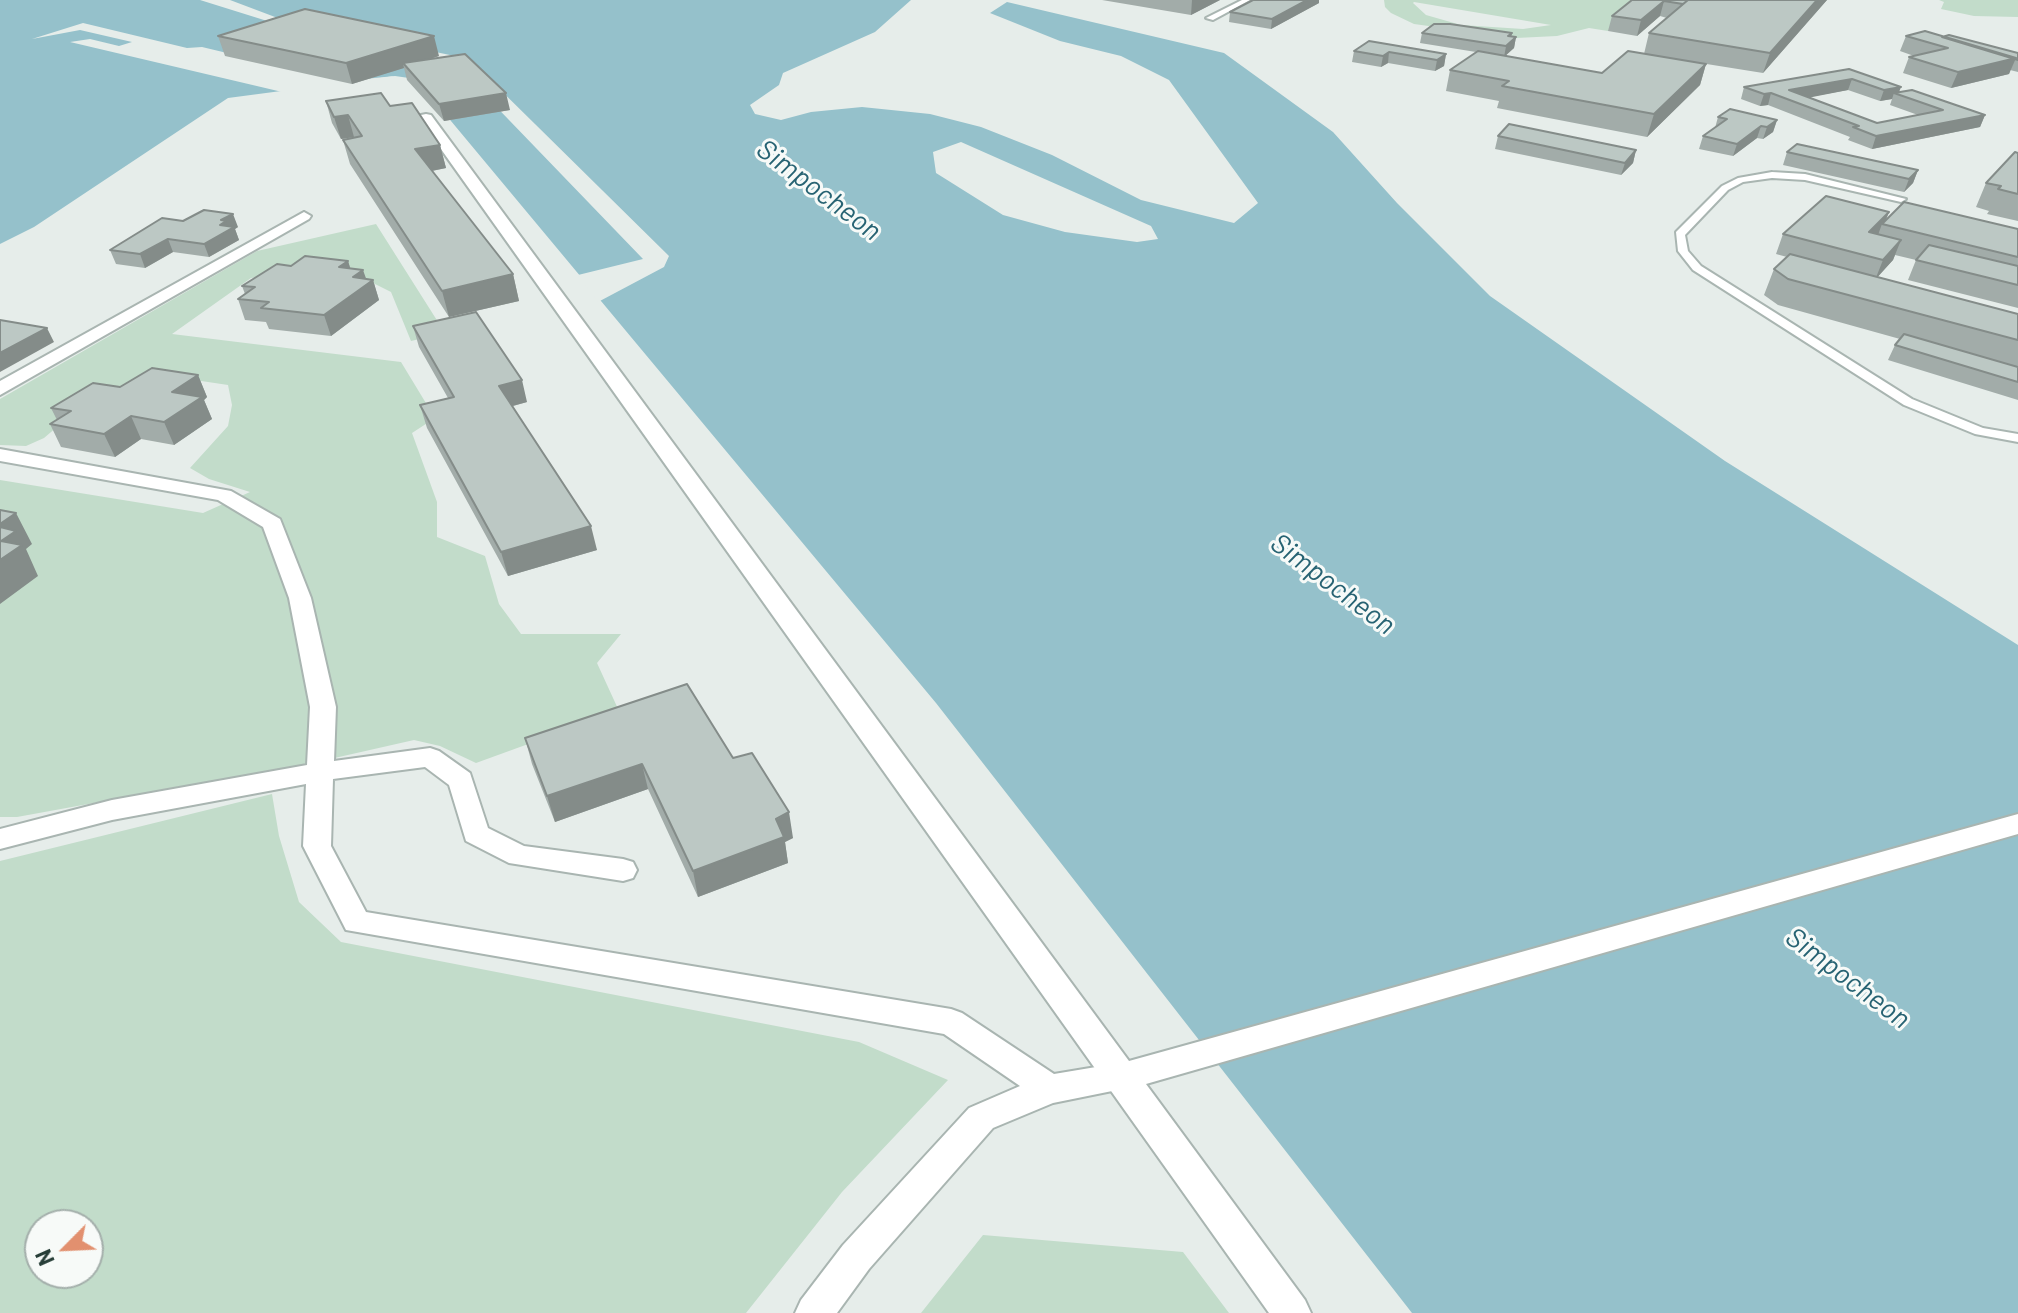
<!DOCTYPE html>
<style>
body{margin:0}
#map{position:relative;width:2018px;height:1313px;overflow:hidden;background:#e6edea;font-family:Barlow,sans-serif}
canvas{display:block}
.north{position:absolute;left:24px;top:1209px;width:80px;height:80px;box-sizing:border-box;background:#f7faf8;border:2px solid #a4afab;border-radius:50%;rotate:246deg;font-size:22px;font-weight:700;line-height:32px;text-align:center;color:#273e38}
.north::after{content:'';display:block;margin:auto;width:28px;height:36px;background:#e2906f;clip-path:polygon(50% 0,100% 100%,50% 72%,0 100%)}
</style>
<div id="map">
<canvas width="2018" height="1313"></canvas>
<div class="north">N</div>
</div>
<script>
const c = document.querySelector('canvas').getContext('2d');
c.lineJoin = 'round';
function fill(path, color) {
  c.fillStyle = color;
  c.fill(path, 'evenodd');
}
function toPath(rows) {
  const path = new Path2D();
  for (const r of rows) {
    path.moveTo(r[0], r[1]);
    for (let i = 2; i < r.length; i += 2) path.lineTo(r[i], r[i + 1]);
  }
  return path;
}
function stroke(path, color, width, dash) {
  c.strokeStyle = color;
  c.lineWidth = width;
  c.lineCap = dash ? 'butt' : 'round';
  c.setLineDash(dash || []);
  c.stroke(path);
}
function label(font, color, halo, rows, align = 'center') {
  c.font = font + ' Barlow,sans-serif';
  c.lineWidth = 6;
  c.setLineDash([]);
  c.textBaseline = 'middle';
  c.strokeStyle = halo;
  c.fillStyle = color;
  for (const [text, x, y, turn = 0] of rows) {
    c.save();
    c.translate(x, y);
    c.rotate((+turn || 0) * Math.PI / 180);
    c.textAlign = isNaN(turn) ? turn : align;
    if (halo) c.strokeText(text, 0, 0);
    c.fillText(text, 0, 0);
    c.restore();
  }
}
const green = toPath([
 [1384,0,1646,0,1608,31,1589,28,1557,36,1516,38,1414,24,1391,13,1385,7],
 [1413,3,1414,2,1551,25,1523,29,1461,25,1426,15],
 [1939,0,2018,0,2018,17,1974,16,1941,9,1944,2],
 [376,224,445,333,411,341,391,292,355,274,308,271,251,278,172,334,401,362,435,418,412,433,437,502,437,537,485,556,499,604,521,634,621,634,597,663,619,711,476,763,440,746,414,740,308,764,17,817,0,817,0,480,203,513,250,492,209,479,190,468,228,426,232,405,228,385,188,379,71,415,44,438,26,446,0,445,0,399,257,251],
 [272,794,279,836,299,902,341,942,859,1042,948,1080,842,1192,746,1313,0,1313,0,861],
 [40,1225,88,1225,88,1273,40,1273],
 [983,1235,1183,1252,1229,1313,921,1313]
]);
const water = toPath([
 [0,0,911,0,875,32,783,73,779,85,750,105,755,114,781,120,811,112,862,107,930,114,981,127,1052,155,1141,200,1234,223,1258,203,1169,80,1121,56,1060,41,990,13,1007,2,1224,53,1333,132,1397,203,1490,296,1725,461,2018,645,2018,1313,1412,1313,936,703,416,79,395,76,228,98,34,227,0,244],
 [961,142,1151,226,1158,239,1137,242,1065,232,1003,215,936,173,933,152]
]);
const pier = toPath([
 [200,0,230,0,283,20,469,59,669,256,664,267,598,302,578,275,643,259,455,64,280,25],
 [83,23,187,48,202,47,344,81,395,76,374,83,295,95,70,42,90,39,119,46,132,42,80,30,32,39]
]);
const service = toPath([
 [1242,0,1250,0,1213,20,1206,18,1242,0],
 [1772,172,1805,174,1906,199,1901,202,1805,180,1772,178,1743,182,1728,190,1685,235,1688,251,1701,266,1912,399,1983,428,2018,434,2018,442,1975,434,1904,405,1693,270,1678,251,1676,232,1722,186,1738,178,1772,172]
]);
const minor = toPath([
 [304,212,311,216,309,219,0,395,0,381,304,212],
 [0,449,231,491,280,519,311,598,336,707,334,761,430,748,439,751,470,773,488,828,524,846,623,859,633,862,637,870,633,878,623,881,509,863,466,841,449,785,425,767,333,779,331,846,366,912,951,1009,962,1013,1054,1074,1120,1063,1132,1067,1136,1077,1132,1087,1053,1103,993,1128,869,1269,837,1313,795,1313,801,1300,843,1245,969,1108,1020,1086,944,1034,346,930,303,846,306,784,112,820,0,849,0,829,112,800,307,765,310,707,289,598,263,527,218,500,0,461,0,449]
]);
const tertiary = toPath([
 [426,114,431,115,1129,1061,2018,814,2018,834,1146,1084,1305,1300,1311,1313,1269,1313,421,121,421,115,426,114]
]);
const wall = toPath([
 [1102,0,1220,0,1191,15],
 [1253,0,1319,0,1319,3,1271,29,1229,22,1230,12],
 [1632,0,1827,0,1763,73,1644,54,1649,33,1667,18,1660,16,1637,36,1608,31,1612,16],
 [1422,33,1512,33,1511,37,1516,37,1514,48,1505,56,1602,73,1706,64,1700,85,1647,137,1497,108,1499,101,1446,91,1450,70,1476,52,1420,43],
 [218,36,439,56,430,59,510,110,444,121,407,80,404,68,352,84,225,56],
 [1906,36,1942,37,2018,53,2018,72,2010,70,2009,74,1951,88,1903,73,1909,57,1914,56,1900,51],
 [1354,51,1446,54,1444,66,1435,71,1388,63,1381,67,1352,62],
 [1849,69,1899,92,1985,115,1980,127,1872,149,1848,140,1850,137,1768,105,1760,106,1741,99,1744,87],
 [1848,90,1880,101,1892,99,1890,105,1918,115,1877,123,1809,97],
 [326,101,390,106,440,145,446,168,432,171,513,274,519,301,449,317,350,164,343,140,355,138,341,139,332,123],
 [1718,117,1777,120,1773,132,1763,139,1757,138,1733,156,1699,149,1703,136,1715,128],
 [1498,136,1636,150,1633,163,1621,175,1495,149],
 [1787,152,1918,170,1913,183,1904,192,1783,165],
 [2018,153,2018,221,1987,214,1989,211,1976,207,1986,183],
 [1889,212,1886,220,2018,229,2018,308,1908,280,1916,260,1895,255,1893,260,1877,277,2018,314,2018,400,1888,360,1895,345,1900,339,1778,305,1764,295,1774,269,1787,257,1776,254,1783,234],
 [162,218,238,227,235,229,239,240,209,257,173,252,145,268,116,264,110,250],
 [348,261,350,268,366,279,373,280,379,300,331,336,269,329,266,322,245,320,238,299,245,294,242,286,291,266],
 [413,326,527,402,513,406,597,550,508,576,427,428,420,405,448,398,419,347],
 [198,375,207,397,204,400,212,419,174,445,141,439,115,457,61,447,50,424,57,420,51,408,120,387],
 [525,738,733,758,793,838,785,842,788,863,698,897,648,789,555,822,532,764]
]);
const shadedWall = toPath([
 [1192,0,1220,0,1191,15],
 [1307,0,1319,0,1319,3,1271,29,1272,19],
 [1817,0,1827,0,1763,73,1770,53],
 [1664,1,1660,16,1637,36,1641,20],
 [1512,33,1510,43,1516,37,1514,48,1504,57,1508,36],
 [434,36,439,56,406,67,403,63,404,68,352,84,346,63],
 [1389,52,1388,63,1381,67,1383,56],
 [1446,54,1444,66,1435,71,1437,60],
 [2016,58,2009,74,1951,88,1958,72],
 [1706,64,1700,85,1647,137,1654,114],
 [1852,79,1848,90,1792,101,1789,90],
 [1901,87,1898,95,1894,93,1892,99,1880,101,1884,90],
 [506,93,510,110,444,121,439,104],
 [1771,93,1768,105,1760,106,1764,94],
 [348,115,354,137,341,139,334,117],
 [1985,115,1980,127,1872,149,1876,136],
 [1777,120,1773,132,1763,139,1767,127],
 [1761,126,1757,138,1733,156,1737,144],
 [440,145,446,168,421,173,415,149],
 [1636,150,1633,163,1621,175,1625,163],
 [1918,170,1913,183,1904,192,1909,179],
 [1889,212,1884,224,1882,224,1878,235,1869,232],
 [233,214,238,227,235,229,239,240,209,257,204,244,221,220],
 [168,239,173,252,145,268,140,254],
 [1901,240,1893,260,1875,280,1883,260],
 [348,261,353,277,363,270,368,284,373,280,379,300,331,336,324,315,339,267],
 [513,274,519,301,449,317,442,291],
 [47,328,54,342,0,372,0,353],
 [198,375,207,397,204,400,212,419,174,445,164,422,172,392],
 [522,380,527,402,505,408,499,386],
 [131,416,141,439,115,457,104,434],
 [16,513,32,544,26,549,38,576,0,604,0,524],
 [591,526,597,550,508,576,501,552],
 [642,764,648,789,555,822,547,796],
 [789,812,793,838,785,842,788,863,698,897,693,871]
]);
const building = toPath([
 [1253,0,1307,0,1272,19,1230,12,1253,0],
 [1632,0,1688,0,1683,4,1664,1,1641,20,1612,16,1632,0],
 [1688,0,1817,0,1770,53,1649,33,1688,0],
 [305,9,434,36,346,63,218,36,305,9],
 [1434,24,1450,24,1512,33,1508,36,1516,37,1506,46,1422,33,1434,24],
 [1925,31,2016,58,1958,72,1909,57,1948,48,1906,36,1925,31],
 [1949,35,2018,53,2018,60,1942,37,1949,35],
 [1369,41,1446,54,1437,60,1389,52,1383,56,1354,51,1369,41],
 [1478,51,1602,73,1628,51,1706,64,1654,114,1502,86,1509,81,1450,70,1478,51],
 [465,54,506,93,439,104,403,63,465,54],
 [1849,69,1901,87,1884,90,1852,79,1789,90,1877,123,1943,110,1894,93,1912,90,1985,115,1876,136,1853,127,1859,126,1771,93,1764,94,1744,87,1849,69],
 [381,93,390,106,412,103,440,145,415,149,513,274,442,291,343,140,362,136,348,115,334,117,326,101,381,93],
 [1730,109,1777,120,1767,127,1761,126,1737,144,1703,136,1727,119,1718,117,1730,109],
 [1509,124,1636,150,1625,163,1498,136,1509,124],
 [1797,144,1918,170,1909,179,1787,152,1797,144],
 [2015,152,2018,153,2018,194,1998,189,2001,186,1986,183,2015,152],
 [1826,196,1889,212,1869,232,1901,240,1883,260,1783,234,1826,196],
 [1904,202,2018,229,2018,257,1882,224,1904,202],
 [204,210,233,214,221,220,226,221,220,225,234,227,204,244,168,239,140,254,110,250,162,218,183,221,204,210],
 [1929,245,2018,266,2018,285,1916,260,1929,245],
 [1790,254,2018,314,2018,340,1788,279,1774,269,1790,254],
 [305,256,348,261,339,267,363,270,353,277,373,280,324,315,261,308,269,302,238,299,255,287,242,286,277,264,291,266,305,256],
 [476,312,522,380,499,386,591,526,501,552,420,405,454,397,413,326,476,312],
 [0,320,47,328,0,353,0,320],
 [1904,334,2018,367,2018,382,1895,345,1904,334],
 [152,368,198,375,172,392,202,397,164,422,131,416,104,434,50,424,71,411,51,408,93,383,120,387,152,368],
 [0,510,16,513,0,524,0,510],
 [0,527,16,531,1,541,22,545,0,560,0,527],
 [687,684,733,758,752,753,789,812,776,819,784,837,693,871,642,764,547,796,525,738,687,684]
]);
const waterNames = [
 ["Simpocheon",819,190,37],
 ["Simpocheon",1333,584,37],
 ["Simpocheon",1848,978,37]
];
fill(green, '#c2dcca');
fill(water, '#95c1cb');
fill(pier, '#e6edea');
stroke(service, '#a9b5b1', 4);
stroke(minor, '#a9b5b1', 4);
stroke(tertiary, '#a9b5b1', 4);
fill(service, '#fff');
fill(minor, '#fff');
fill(tertiary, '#fff');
fill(wall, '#a2aca9');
fill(shadedWall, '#848c89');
fill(building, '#bcc8c4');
stroke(building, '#848c89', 2);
label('italic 28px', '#276373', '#f7faf8', waterNames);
</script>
